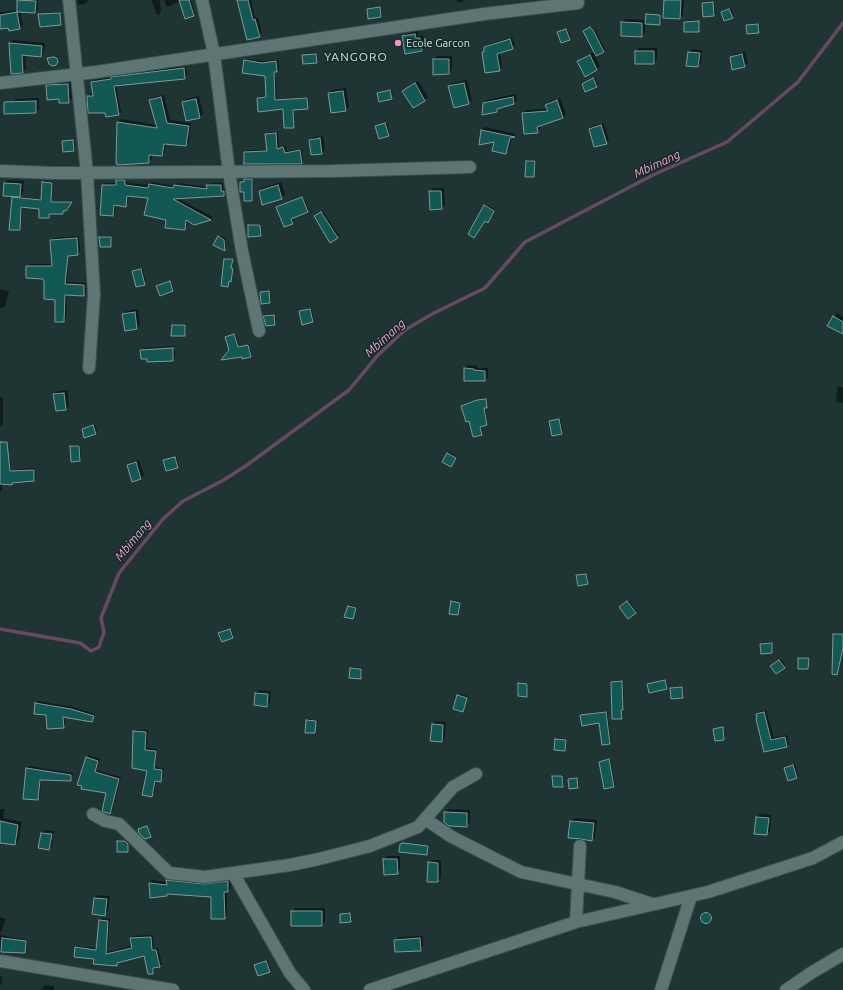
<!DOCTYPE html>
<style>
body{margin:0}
canvas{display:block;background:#1e3533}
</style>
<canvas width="843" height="990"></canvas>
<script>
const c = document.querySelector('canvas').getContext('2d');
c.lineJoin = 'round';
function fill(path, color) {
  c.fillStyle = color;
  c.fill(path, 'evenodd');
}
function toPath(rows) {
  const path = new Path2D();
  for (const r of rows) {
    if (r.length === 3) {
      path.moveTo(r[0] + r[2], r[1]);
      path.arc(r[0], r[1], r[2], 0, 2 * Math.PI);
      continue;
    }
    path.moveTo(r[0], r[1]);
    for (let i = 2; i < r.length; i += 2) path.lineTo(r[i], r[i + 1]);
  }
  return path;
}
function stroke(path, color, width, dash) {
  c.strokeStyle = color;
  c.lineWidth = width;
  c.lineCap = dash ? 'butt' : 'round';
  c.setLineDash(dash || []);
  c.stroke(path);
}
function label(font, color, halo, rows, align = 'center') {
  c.font = font + ' Ubuntu,sans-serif';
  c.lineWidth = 3;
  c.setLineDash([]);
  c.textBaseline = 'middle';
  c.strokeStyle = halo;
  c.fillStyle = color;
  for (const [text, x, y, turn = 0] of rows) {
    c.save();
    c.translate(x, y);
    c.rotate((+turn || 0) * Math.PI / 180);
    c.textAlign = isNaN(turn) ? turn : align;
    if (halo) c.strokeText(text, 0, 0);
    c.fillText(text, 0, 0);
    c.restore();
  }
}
const shadow = toPath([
 [18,0,38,0,38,9,35,12,20,11,23,25,20,28,0,28,0,12,18,10],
 [78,0,88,0,88,1,85,4,78,5],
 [151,0,160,0,161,12,158,15,157,15],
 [164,0,191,0,195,14,194,15,180,1,167,7],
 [238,0,251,0,255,18,258,17,262,34,259,36],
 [457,0,464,0,463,2,457,2],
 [665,0,684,0,683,15,679,18],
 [714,1,715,13,714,15,703,4,704,2],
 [381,6,382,14,381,16,368,9],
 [731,8,734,16,732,17,722,12],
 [61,12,62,23,61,24,39,15,40,13],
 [648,14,661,14,661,22,660,24,645,23,645,33,641,36,622,22,626,19,647,20],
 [700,20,700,29,699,31,685,31,685,22,686,21],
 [759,23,760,31,758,32,747,26,748,24],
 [592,27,593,30,595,29,605,50,595,56,600,66,597,69,585,75,578,61,581,58,595,52,586,30],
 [567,28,571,37,562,42,559,31],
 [418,31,419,36,423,35,425,47,422,50,403,37,406,34],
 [512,37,515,45,512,48,500,52,502,68,499,70,483,52,485,50,485,48,487,45],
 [13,40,45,43,44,52,41,56,25,54,26,69,23,72,12,73,10,43],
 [639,48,657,48,657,59,654,63,636,63,636,52],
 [692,49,702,50,701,63,698,66,689,53],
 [745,52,748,63,745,66,731,58,734,54],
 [317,53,318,60,316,62,303,56,304,54],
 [55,56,58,57,59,60,57,63,48,59],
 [437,56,452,56,452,70,449,73,434,60],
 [246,59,264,61,278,60,279,69,275,71,277,99,308,97,309,106,307,108,294,109,295,125,293,127,284,108,258,98,260,96,267,96,265,75,245,61],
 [186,66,187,75,184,78,116,85,121,112,118,114,106,112,88,96,91,93,94,93,92,82,94,80,113,77,114,75],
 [595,78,598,85,596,86,584,83],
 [467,80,472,100,468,103,450,86,453,83],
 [71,81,72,98,69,102,60,98,47,86,51,82],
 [418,81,428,97,424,100,404,91],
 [346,88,349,107,346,110,329,94,332,90],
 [391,89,393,96,380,101,378,94],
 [515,94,517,100,514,103,500,108,497,111,484,103,487,100],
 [164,95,170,120,191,123,189,142,186,145,166,143,165,152,162,155,152,154,152,159,149,162,118,122,121,119,157,125,151,100,154,97],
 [199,96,203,114,200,117,187,120,183,102,186,99],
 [39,98,39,109,36,112,13,102,16,99],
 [560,98,566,114,563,117,540,125,540,129,537,132,523,114,526,110,548,109,546,105,550,101],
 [538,122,538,130,536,130,536,123],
 [387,123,390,134,388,135,376,126],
 [604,123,609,140,606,143,590,129,593,126],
 [485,127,516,134,512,137,509,150,506,153,495,140,480,144,481,130],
 [269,132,278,132,279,148,285,146,287,151,302,149,303,161,301,163,245,152,247,150,267,150,266,134],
 [323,136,325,150,321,153,310,140,314,137],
 [64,140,74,140,75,149,74,150,63,142],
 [528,160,536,160,535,175,534,176,526,161],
 [120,178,127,178,127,183,149,185,152,182,174,186,177,183,208,187,210,183,223,183,223,189,226,189,226,193,223,195,177,198,213,217,211,219,195,224,188,220,187,226,184,229,167,220,149,198,129,195,128,203,125,206,116,205,115,213,113,215,103,185,106,183,117,183],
 [246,178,253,178,253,198,251,200,241,182,245,181],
 [8,180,24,181,23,193,19,197,42,199,43,183,45,181,53,182,52,201,72,201,63,213,50,213,49,217,40,217,39,208,22,206,21,228,19,229,13,198,15,196,5,183],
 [281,182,285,195,281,198,263,204,259,192,262,188],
 [433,188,444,188,445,205,442,208,431,209,430,192],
 [303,197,309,210,292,217,294,222,285,226,279,206],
 [486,205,495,209,489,220,485,220,485,206],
 [323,211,339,236,337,237,316,215],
 [250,224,261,224,262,234,260,235,249,225],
 [79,236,80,252,77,254,69,255,67,282,86,283,86,293,83,295,67,294,66,319,63,321,56,299,45,280,26,267,29,264,53,264,51,241,53,238],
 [102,236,111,236,112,244,110,246,100,237],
 [220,236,225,238,226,248,225,249,218,237],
 [226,258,234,258,232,267,234,267,232,279,229,280,227,286,225,259],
 [143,269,146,283,144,284,133,272],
 [171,281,174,289,172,290,159,285],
 [0,289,9,291,5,306,3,308,0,308],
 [270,290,271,301,270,302,261,292,262,291],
 [311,308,314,320,312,321,300,311],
 [138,309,140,325,137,328,126,329,123,314,127,311],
 [837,313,843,317,843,330,834,317],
 [275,314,276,323,274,324,265,316,266,315],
 [174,324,186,324,186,334,184,335,173,325],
 [235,333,239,347,249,344,252,355,250,356,242,356,230,350,226,337],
 [175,346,175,347,143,349,144,348],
 [143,349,143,351,175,349,175,357,173,360,148,361,148,358,142,358,141,350],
 [468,365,477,366,477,368,488,368,488,377,485,380,465,380,465,368],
 [838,387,843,387,843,403,836,402,837,388],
 [67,390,69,405,66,409,54,394,58,391],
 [0,397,3,397,3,424,0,427],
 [487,398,487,406,485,407,488,423,481,425,483,432,481,434,470,419,462,406,479,399],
 [560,418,563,431,561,433,550,422],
 [95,424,97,432,95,433,83,429],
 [72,445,80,445,81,459,79,460,71,447],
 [449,452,457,457,452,465,448,454],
 [176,456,179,465,167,470,164,460],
 [10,458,11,470,35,468,36,478,34,480,14,482,12,484,2,483,2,490,0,492,0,459],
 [139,460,144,475,141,479,128,466,131,462],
 [587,573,589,582,587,583,577,576],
 [453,600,461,602,458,614,452,602],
 [629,601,636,611,635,612,622,606],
 [350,605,357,607,352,618,349,606],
 [231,629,234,636,232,637,221,632],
 [836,633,843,633,843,649,838,672,837,674,834,634],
 [773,642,773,651,772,652,761,644,763,643],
 [800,657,810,657,809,667,808,668,799,659],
 [781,659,785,665,784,667,773,665],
 [352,667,362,668,362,677,360,678,351,669],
 [666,679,668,687,666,688,648,684],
 [623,680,624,707,622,709,623,716,621,718,612,682,613,681],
 [520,683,528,683,528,694,527,696,519,684],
 [683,686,684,696,682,697,671,688,673,687],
 [259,690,271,691,270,702,266,706,256,693],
 [460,694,468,696,463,711,454,708],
 [38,701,73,707,95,714,94,718,92,720,65,716,65,725,63,727,46,714,36,703],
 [766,710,774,738,787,735,789,744,787,746,765,750,758,714,760,711],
 [607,711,611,741,610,743,600,722,581,715,583,714],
 [308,719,316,720,316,731,314,732,307,721],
 [436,721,446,722,445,738,441,741,433,724],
 [724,727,725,737,723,739,714,729],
 [136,730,148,730,147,748,157,749,155,767,164,769,162,779,160,781,157,780,154,794,152,795,148,770,134,732],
 [558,738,567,739,566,749,564,750,556,740],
 [89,755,100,759,96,770,121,777,112,811,110,813,108,793,83,785,87,757],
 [610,758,615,785,605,788,600,762],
 [795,764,798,776,797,777,785,768],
 [29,766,73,773,72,778,70,780,41,779,40,797,37,799,24,798,27,768],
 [555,775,563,775,564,785,562,786,553,776],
 [578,777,579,786,578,787,569,779,570,778],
 [0,809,5,809,3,818,22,822,18,841,15,844,0,829],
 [448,809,470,810,470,822,466,826,445,813],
 [760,814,771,815,770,831,766,834,757,817],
 [574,818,597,820,595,837,592,840,571,821],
 [148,826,151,835,150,836,140,828],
 [45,830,54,831,52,846,49,849,39,847,42,833],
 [120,840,127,840,129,842,129,849,128,851,118,841],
 [403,843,429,845,428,853,427,854,401,844],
 [387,856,400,856,400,870,397,873,384,860],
 [432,860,441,860,441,878,437,881,429,863],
 [170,877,231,879,231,889,227,891,227,915,224,918,212,896,169,894,167,895,151,897,150,883,152,880,167,882,167,880],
 [98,895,110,896,108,911,105,914,93,913,94,898],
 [295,908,325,908,325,922,322,925,292,912],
 [707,917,5],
 [351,912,352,920,350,921,341,914,342,913],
 [0,917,6,919,0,935],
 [102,918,110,919,107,952,132,946,131,939,133,936,153,935,154,949,158,948,162,964,159,966,155,967,155,970,153,973,149,973,145,955,119,961,117,965,95,958,76,948,78,946,98,948,100,921],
 [0,935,27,940,26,951,24,952,0,949],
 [423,936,423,946,420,950,395,940,399,937],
 [267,960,271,970,269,971,256,965],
 [0,976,2,976,2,985,1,986],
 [45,985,54,986,54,990,41,990]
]);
const stream = toPath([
 [0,629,80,643,91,651,99,647,104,632,101,618,119,573,163,519,183,501,222,481,247,465,349,390,378,355,405,330,432,314,485,288,525,242,653,175,727,142,798,82,843,23]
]);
const building = toPath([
 [17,0,36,1,35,13,17,12,17,0],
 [179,0,189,0,194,16,185,19,179,0],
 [237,0,248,0,253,20,255,19,260,37,247,40,237,0],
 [664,0,681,0,680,19,663,18,664,0],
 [713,2,714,16,703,17,702,3,713,2],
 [380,7,381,17,368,19,367,9,380,7],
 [729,9,733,18,724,21,721,12,729,9],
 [17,12,20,29,9,31,8,28,0,29,0,15,17,12],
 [60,13,61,25,40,27,38,14,60,13],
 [646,14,660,15,660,25,645,24,646,14],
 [699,21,699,32,684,32,684,22,699,21],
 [621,22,642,23,642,37,621,36,621,22],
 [758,24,759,33,747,34,746,25,758,24],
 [590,27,592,30,593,30,604,52,596,56,583,31,590,27],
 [566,29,570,40,561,43,557,32,566,29],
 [415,34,416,38,420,38,422,51,405,54,402,36,415,34],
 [510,39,513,49,497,54,500,71,485,73,482,52,484,52,484,47,510,39],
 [9,43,42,46,41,57,22,55,23,73,11,74,9,43],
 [635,51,654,51,654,64,635,64,635,51],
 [688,52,700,53,698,67,686,66,688,52],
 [316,54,317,63,303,64,302,55,316,54],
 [742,54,745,67,732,70,730,57,742,54],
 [590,55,597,70,585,77,577,61,590,55],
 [54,57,57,58,58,62,56,65,52,66,49,64,47,58,54,57],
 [433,59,449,59,449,74,433,75,433,59],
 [244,60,262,63,276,61,277,72,274,72,275,100,307,98,308,109,293,110,294,128,284,128,283,109,258,112,257,98,266,97,265,76,242,73,244,60],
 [184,68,185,79,114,86,119,115,106,117,105,113,88,113,87,96,93,96,91,82,111,79,111,77,184,68],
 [593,78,597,87,585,92,582,84,593,78],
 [415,83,425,101,413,108,402,91,415,83],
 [464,83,469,104,454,108,448,86,464,83],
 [68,84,69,103,59,103,59,99,47,100,46,85,68,84],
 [390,90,392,99,379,102,377,93,390,90],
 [343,91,346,111,331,113,328,93,343,91],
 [161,97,167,123,189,126,186,146,164,144,162,156,149,155,149,163,117,165,117,163,116,163,117,122,157,128,149,100,161,97],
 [513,97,514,104,497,109,497,112,482,115,483,103,513,97],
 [196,99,200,118,186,121,182,102,196,99],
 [557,100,563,118,537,127,538,133,524,134,522,113,548,111,545,105,557,100],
 [36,101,36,113,4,114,4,102,36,101],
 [385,123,389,136,379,139,375,126,385,123],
 [601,125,607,144,594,147,589,129,601,125],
 [481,130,515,137,510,138,506,154,492,151,494,142,479,145,481,130],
 [276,133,277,149,283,147,285,153,300,150,302,164,243,164,244,163,244,152,267,151,265,134,276,133],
 [320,138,322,154,311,155,309,140,320,138],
 [73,140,74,151,63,152,62,141,73,140],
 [526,161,535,161,534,177,525,177,526,161],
 [244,179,252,179,252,201,244,201,244,192,240,192,240,182,244,182,244,179],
 [116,180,125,180,125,185,148,188,149,184,173,188,174,185,207,189,206,185,221,185,221,191,224,191,224,196,173,199,211,220,194,225,186,220,185,230,165,228,166,220,144,215,148,198,127,196,126,207,114,205,113,216,100,215,102,185,116,185,116,180],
 [42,182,52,183,51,202,72,202,66,211,63,211,63,214,49,214,49,218,39,218,39,209,21,207,20,230,9,230,12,197,41,200,42,182],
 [4,183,21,184,20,197,3,196,4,183],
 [278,185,282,199,262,205,259,191,278,185],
 [429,191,441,191,442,209,430,210,429,191],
 [302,197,308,212,291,219,293,224,284,227,276,207,302,197],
 [484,205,494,211,488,223,485,221,474,238,468,234,484,205],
 [321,212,338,238,330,243,314,216,321,212],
 [248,225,260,225,261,236,248,237,248,225],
 [218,236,224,240,225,251,213,245,218,236],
 [99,237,111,237,111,247,100,247,99,237],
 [77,238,78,255,68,256,65,284,84,285,84,296,65,295,64,322,55,322,55,300,44,299,44,281,43,280,43,279,26,278,26,266,52,266,50,240,77,238],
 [224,259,233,259,231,268,233,268,231,282,229,281,228,287,221,286,224,259],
 [141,269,145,285,136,287,132,271,141,269],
 [170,281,173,291,160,296,156,286,170,281],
 [269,291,270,303,261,304,260,292,269,291],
 [310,309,313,322,302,325,299,311,310,309],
 [135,312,137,329,125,331,122,314,135,312],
 [274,315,275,325,266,326,263,316,274,315],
 [833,316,843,322,843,334,827,326,833,316],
 [172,325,185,325,185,336,171,336,172,325],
 [234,334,238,347,248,345,251,357,242,359,242,357,221,360,229,350,225,337,234,334],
 [173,348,173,361,147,362,147,359,141,359,140,350,173,348],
 [464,368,474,369,474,370,485,371,485,381,464,381,464,368],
 [64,393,66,410,56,411,53,394,64,393],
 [486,399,487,408,484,408,487,425,480,427,482,435,473,437,469,421,466,422,461,406,477,400,486,399],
 [559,419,562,434,552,436,549,421,559,419],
 [93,425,96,434,84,438,82,429,93,425],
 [0,442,7,442,10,471,34,470,34,481,12,483,12,485,0,484,0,442],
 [70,446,79,446,80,461,71,462,70,446],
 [447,453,456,458,451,467,442,462,447,453],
 [175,457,178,468,166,471,163,460,175,457],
 [136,462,141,479,132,482,127,465,136,462],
 [586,574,588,584,578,586,576,575,586,574],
 [451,601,460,603,458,615,449,614,451,601],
 [627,601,636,613,628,619,619,607,627,601],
 [348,606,356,608,353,619,344,617,348,606],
 [230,629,233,638,222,642,218,633,230,629],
 [833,634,843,634,843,648,837,675,832,674,833,634],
 [772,643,772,653,761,654,760,644,772,643],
 [798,658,809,658,808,669,798,669,798,658],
 [779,660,785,668,776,674,770,666,779,660],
 [350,668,361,669,361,679,349,678,350,668],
 [665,680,667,689,649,693,647,684,665,680],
 [622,681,623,710,621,710,622,719,612,719,611,682,622,681],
 [518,683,527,684,527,697,518,696,518,683],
 [682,687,683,698,671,699,670,688,682,687],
 [255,693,268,694,267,707,254,705,255,693],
 [457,695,467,698,463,712,453,709,457,695],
 [35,703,71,709,94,716,92,722,63,717,64,728,47,729,46,715,34,714,35,703],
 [606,712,610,744,602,745,599,723,582,726,580,715,606,712],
 [764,712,771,740,785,737,787,747,764,752,756,719,757,719,756,714,764,712],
 [306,720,316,721,315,733,305,733,306,720],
 [432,724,443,725,442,742,430,741,432,724],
 [723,727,724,740,715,741,713,729,723,727],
 [133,731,146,732,145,750,156,751,154,769,162,770,161,782,155,781,152,797,142,795,147,771,132,768,133,731],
 [555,739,566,740,565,751,554,750,555,739],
 [86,757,98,761,95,772,119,779,110,814,102,811,106,793,81,789,82,786,77,785,86,757],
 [609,759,614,787,604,789,599,762,609,759],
 [793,765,797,778,788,781,784,768,793,765],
 [26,768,71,775,71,781,40,780,38,800,23,799,26,768],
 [552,776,562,776,563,787,553,787,552,776],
 [577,778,578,788,569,789,568,779,577,778],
 [444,812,467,813,467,827,449,826,444,822,444,812],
 [756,817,769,818,767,835,754,834,756,817],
 [0,821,18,825,15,845,0,843,0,821],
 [570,821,594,823,592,841,581,839,568,838,570,821],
 [147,826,151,837,145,839,139,833,138,829,147,826],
 [41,833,52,834,49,850,38,848,41,833],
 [117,841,125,841,128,844,128,852,117,852,117,841],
 [403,843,428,846,427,855,399,852,400,844,403,843],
 [383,859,397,859,398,874,384,875,383,859],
 [428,862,438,863,438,882,427,882,428,862],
 [166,880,204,884,228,881,228,892,224,892,225,919,211,919,211,897,167,894,167,896,150,898,149,883,167,885,166,880],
 [94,898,107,899,105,916,92,914,94,898],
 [291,911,322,911,322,926,291,926,291,911],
 [706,918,5.5],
 [350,913,351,922,340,923,340,914,350,913],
 [99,920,108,921,106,954,132,948,130,938,151,937,152,950,156,950,160,967,153,968,153,974,148,974,144,956,117,963,117,966,93,964,94,959,74,957,75,947,96,950,99,920],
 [2,938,26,941,25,953,1,952,2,938],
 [420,938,421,951,395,952,394,940,420,938],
 [266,961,270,972,258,976,254,965,266,961]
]);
const minor = toPath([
 [69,0,87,173,94,294,89,368],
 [202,0,214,54,229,172,242,251,259,331],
 [0,83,96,72,484,14,578,3],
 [0,171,53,173,334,171,470,167],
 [93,814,105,821,119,824,169,873,205,877,290,865,319,859,370,846,418,827,453,787,476,774],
 [425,819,452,837,521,872,615,892,652,904],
 [233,873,290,973,304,990],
 [576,922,580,846],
 [0,961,173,990],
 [370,990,576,922,708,892,813,858,843,842],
 [661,990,691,896],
 [786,990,811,973,843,954]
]);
const markers = [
 [398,43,4,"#f890cb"]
];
const poiNames = [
 ["Ecole Garcon",406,43]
];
const neighbourhoodNames = [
 ["YANGORO",356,57]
];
const waterNames = [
 ["Mbimang",657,164,-25],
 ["Mbimang",385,338,-42],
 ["Mbimang",133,540,-50]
];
fill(shadow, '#0007');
stroke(stream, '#694960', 3.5);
fill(building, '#125955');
stroke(building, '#809997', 1);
stroke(minor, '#3c504e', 14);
stroke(minor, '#5d7674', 12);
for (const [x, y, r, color] of markers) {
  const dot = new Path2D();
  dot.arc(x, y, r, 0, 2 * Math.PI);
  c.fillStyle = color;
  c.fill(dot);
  stroke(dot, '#142a29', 1.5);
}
label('11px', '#d7e4e3', '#142a29', poiNames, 'left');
c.letterSpacing = '1px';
label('12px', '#d7e4e3', '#142a29', neighbourhoodNames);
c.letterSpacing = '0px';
label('italic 12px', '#f6a3d1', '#142a29', waterNames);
</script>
